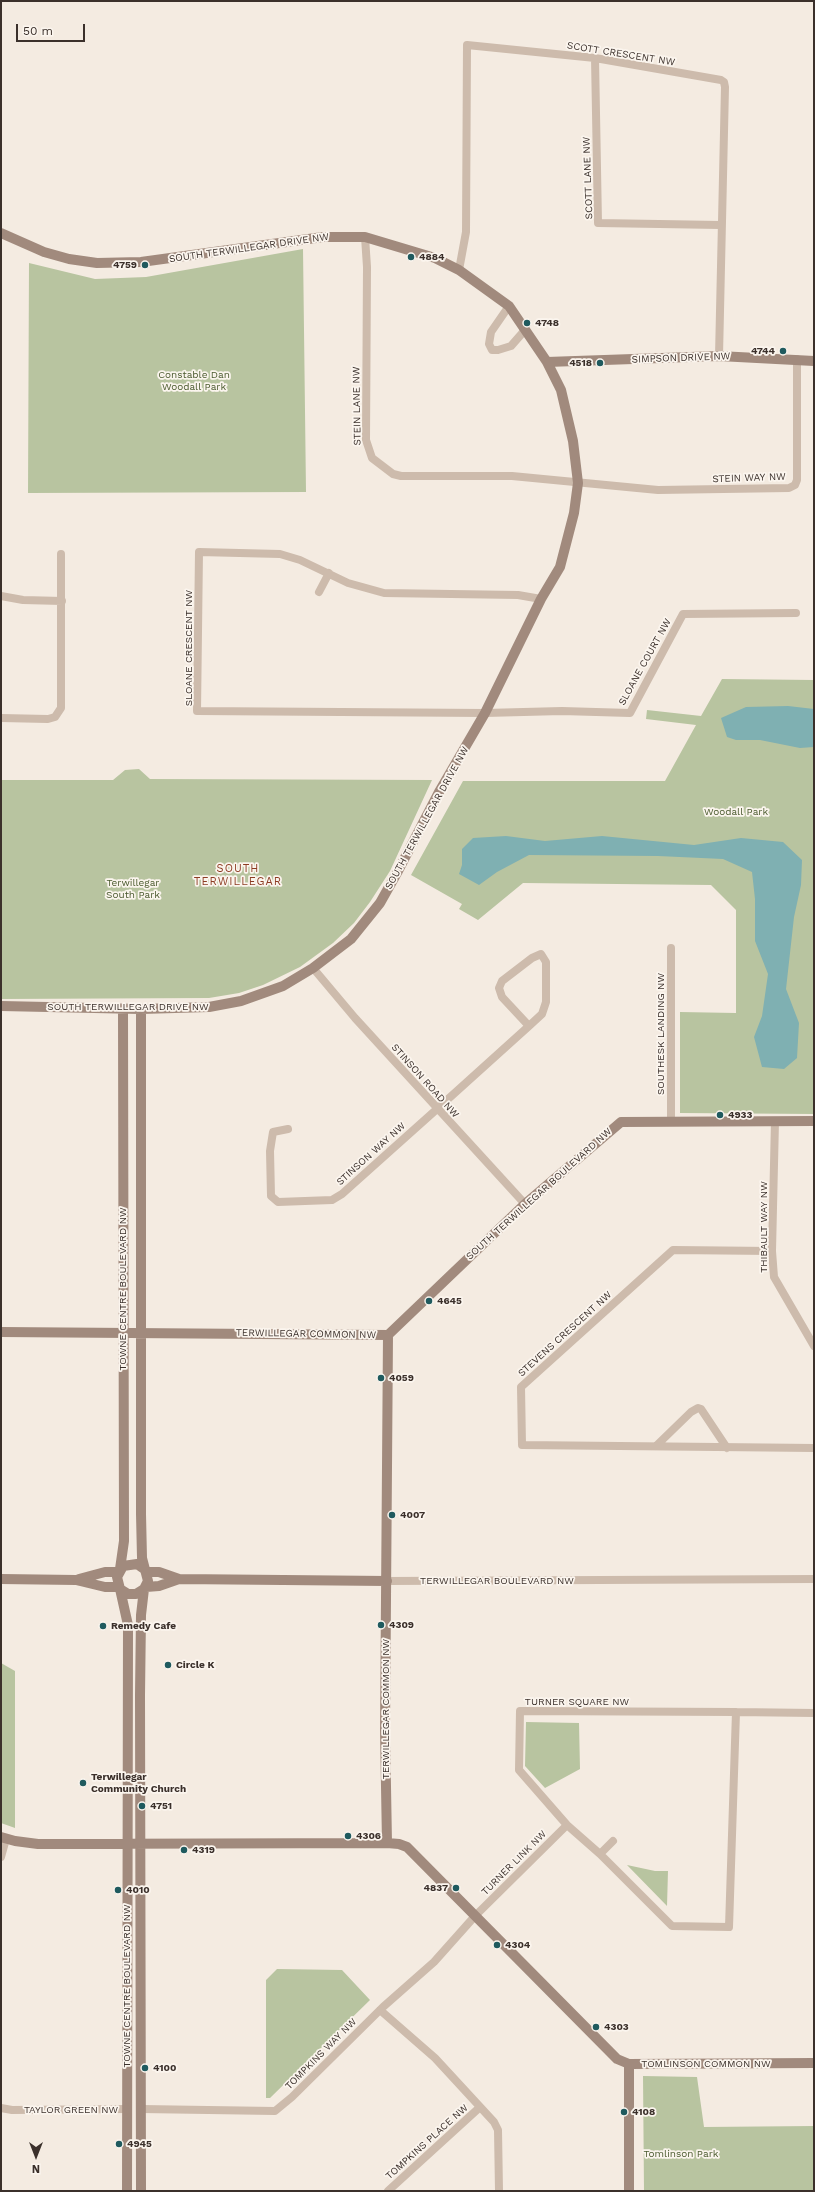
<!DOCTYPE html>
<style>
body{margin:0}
#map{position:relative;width:815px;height:2192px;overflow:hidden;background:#f4ebe1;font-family:"Work Sans",sans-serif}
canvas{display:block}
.frame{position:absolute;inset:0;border:2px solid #3b302b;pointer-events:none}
.north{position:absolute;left:16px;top:2136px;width:40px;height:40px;-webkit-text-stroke:3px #fbf5ee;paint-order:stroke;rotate:180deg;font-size:11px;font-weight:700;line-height:16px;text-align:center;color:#3b302b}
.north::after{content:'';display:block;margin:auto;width:14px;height:18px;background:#3b302b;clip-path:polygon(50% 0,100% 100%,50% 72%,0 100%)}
.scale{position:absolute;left:16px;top:24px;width:69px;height:18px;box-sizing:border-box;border:2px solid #3b302b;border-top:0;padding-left:5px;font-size:12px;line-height:14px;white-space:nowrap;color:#3b302b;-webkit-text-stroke:3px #fbf5ee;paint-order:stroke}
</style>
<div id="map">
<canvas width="815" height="2192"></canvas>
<div class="frame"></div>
<div class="north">N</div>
<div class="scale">50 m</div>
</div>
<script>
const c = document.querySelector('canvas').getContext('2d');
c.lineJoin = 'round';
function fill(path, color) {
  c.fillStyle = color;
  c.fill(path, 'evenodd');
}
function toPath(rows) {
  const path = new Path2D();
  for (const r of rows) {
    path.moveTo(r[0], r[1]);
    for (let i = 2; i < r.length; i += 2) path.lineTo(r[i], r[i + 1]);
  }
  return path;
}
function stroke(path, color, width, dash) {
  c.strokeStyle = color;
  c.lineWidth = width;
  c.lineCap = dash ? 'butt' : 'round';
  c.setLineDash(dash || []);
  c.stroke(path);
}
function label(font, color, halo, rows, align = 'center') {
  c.font = font + ' "Work Sans",sans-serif';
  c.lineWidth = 3.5;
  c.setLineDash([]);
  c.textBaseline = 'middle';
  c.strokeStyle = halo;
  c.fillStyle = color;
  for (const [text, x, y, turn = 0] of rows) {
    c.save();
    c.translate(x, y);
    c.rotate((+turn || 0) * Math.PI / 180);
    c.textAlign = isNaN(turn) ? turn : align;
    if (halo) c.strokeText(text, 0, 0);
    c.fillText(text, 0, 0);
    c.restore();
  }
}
const green = toPath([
 [303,249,306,492,28,493,29,263,95,279,146,277],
 [722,679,814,680,814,1114,680,1113,680,1012,736,1013,736,910,711,885,523,883,478,920,459,909,462,904,411,875,463,781,665,781,696,725,646,719,647,710,701,716],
 [139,769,150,779,432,780,390,871,370,902,354,923,333,943,300,967,263,985,239,993,209,998,1,999,1,780,113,780,125,770],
 [1,1663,15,1671,15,1828,1,1823],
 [526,1722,579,1723,580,1769,545,1788,525,1766],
 [627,1865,655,1871,668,1871,667,1906],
 [277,1969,342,1970,370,2000,270,2098,266,2098,266,1980],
 [643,2076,697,2077,704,2127,814,2126,814,2191,644,2191]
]);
const water = toPath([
 [788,706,814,709,814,747,800,748,760,740,736,740,727,737,721,718,746,707],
 [506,836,545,841,602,836,694,845,741,838,783,842,802,860,801,885,794,917,786,989,799,1023,797,1058,784,1069,762,1067,754,1037,762,1016,768,974,755,941,755,899,752,872,723,859,658,856,529,855,497,872,479,885,459,874,462,865,462,849,473,838]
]);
const street = toPath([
 [595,58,598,223,720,225],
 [365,237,367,267,366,440,372,458,393,474,401,476,512,476,658,490,789,488,795,485,797,480,797,359],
 [459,270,466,232,467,45,595,58,721,80,724,82,725,87,719,356],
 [509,306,491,332,489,344,492,350,498,350,511,346,525,330],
 [319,592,329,573],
 [1,596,23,600,62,601],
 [541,599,518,595,384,593,348,583,300,560,280,554,199,552,197,711,485,713,562,711,630,713,683,614,796,613],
 [1,718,48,719,55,717,61,708,61,554],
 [671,948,671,1120],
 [313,968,355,1018,525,1204],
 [775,1121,772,1251,774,1277,814,1346],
 [288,1129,273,1132,270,1151,271,1196,278,1202,332,1200,342,1194,437,1109,529,1026,542,1014,546,1002,546,962,541,954,532,958,502,981,499,988,502,997,529,1026],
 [772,1251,673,1250,521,1387,522,1445,814,1448],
 [656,1446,691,1412,698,1408,701,1409,727,1448],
 [387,1581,814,1579],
 [736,1712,729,1927,672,1926,600,1854,567,1825,519,1770,520,1711,736,1712,814,1713],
 [600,1854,613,1841],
 [1,1857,6,1839],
 [380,2010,435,2058,494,2122,498,2130,499,2191],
 [1,2108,12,2110,127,2109],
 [141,2109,275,2111,292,2097,383,2007,434,1962,475,1916,567,1825],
 [388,2191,479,2108]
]);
const secondary = toPath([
 [1,233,44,252,69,259,97,263,141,262,323,237,365,237,435,258,459,270,509,306,547,362,561,390,573,441,578,483,574,513,560,567,541,599,485,713,439,792,398,871,380,903,351,939,313,968,283,986,241,1001,209,1007,141,1009,1,1006],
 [547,362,719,356,814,361],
 [141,1009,141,1514,142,1558,148,1581,144,1589,136,1594,128,1594,120,1589,117,1577,123,1566,137,1564,144,1569],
 [1,1332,388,1335],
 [388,1335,525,1204,621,1122,814,1121],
 [120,1569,124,1541,123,1009],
 [146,1572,159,1572,179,1579],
 [1,1579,76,1580,105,1587,119,1587],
 [79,1579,105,1572,118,1572],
 [146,1587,159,1586,179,1579,387,1581],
 [120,1589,128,1625,127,2191],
 [1,1837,15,1841,38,1844,387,1843,385,1730,388,1335],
 [387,1843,399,1844,407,1847,617,2059,629,2064],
 [141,2191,140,1695,141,1615,144,1589],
 [629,2191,629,2064,814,2063]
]);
const markers = [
 [411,257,4,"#1f5a5e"],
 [145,265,4,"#1f5a5e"],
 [527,323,4,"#1f5a5e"],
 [783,351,4,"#1f5a5e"],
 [600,363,4,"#1f5a5e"],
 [720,1115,4,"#1f5a5e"],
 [429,1301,4,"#1f5a5e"],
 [381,1378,4,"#1f5a5e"],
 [392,1515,4,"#1f5a5e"],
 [381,1625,4,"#1f5a5e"],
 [103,1626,4,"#1f5a5e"],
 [168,1665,4,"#1f5a5e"],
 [83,1783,4,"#1f5a5e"],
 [142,1806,4,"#1f5a5e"],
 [348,1836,4,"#1f5a5e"],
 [184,1850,4,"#1f5a5e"],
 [456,1888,4,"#1f5a5e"],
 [118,1890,4,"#1f5a5e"],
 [497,1945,4,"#1f5a5e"],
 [596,2027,4,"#1f5a5e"],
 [145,2068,4,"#1f5a5e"],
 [624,2112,4,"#1f5a5e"],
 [119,2144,4,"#1f5a5e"]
];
const streetNames = [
 ["SCOTT CRESCENT NW",621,54,9],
 ["SCOTT LANE NW",588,178,-92],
 ["SOUTH TERWILLEGAR DRIVE NW",249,248,-8],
 ["SIMPSON DRIVE NW",681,358,-2],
 ["STEIN LANE NW",357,406,-91],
 ["STEIN WAY NW",749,478,-2],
 ["SLOANE CRESCENT NW",189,648,-90],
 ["SLOANE COURT NW",645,662,-61],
 ["SOUTH TERWILLEGAR DRIVE NW",427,818,-61],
 ["SOUTH TERWILLEGAR DRIVE NW",128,1007],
 ["SOUTHESK LANDING NW",661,1034,-90],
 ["STINSON ROAD NW",425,1081,48],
 ["STINSON WAY NW",371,1154,-42],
 ["SOUTH TERWILLEGAR BOULEVARD NW",539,1194,-42],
 ["THIBAULT WAY NW",764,1227,-90],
 ["TOWNE CENTRE BOULEVARD NW",123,1289,-90],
 ["TERWILLEGAR COMMON NW",306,1334,1],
 ["STEVENS CRESCENT NW",565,1334,-42],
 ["TERWILLEGAR BOULEVARD NW",497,1581],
 ["TURNER SQUARE NW",577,1702],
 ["TERWILLEGAR COMMON NW",386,1709,-90],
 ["TURNER LINK NW",514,1863,-45],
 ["TOWNE CENTRE BOULEVARD NW",127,1986,-90],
 ["TOMPKINS WAY NW",321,2054,-45],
 ["TOMLINSON COMMON NW",706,2064],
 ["TAYLOR GREEN NW",71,2110],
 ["TOMPKINS PLACE NW",427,2142,-42]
];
const poiNames = [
 ["4884",419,257],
 ["4759",137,265,"right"],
 ["4748",535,323],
 ["4744",775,351,"right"],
 ["4518",592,363,"right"],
 ["4933",728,1115],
 ["4645",437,1301],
 ["4059",389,1378],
 ["4007",400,1515],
 ["4309",389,1625],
 ["Remedy Cafe",111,1626],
 ["Circle K",176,1665],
 ["Terwillegar",91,1777],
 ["Community Church",91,1789],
 ["4751",150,1806],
 ["4306",356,1836],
 ["4319",192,1850],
 ["4837",448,1888,"right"],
 ["4010",126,1890],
 ["4304",505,1945],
 ["4303",604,2027],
 ["4100",153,2068],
 ["4108",632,2112],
 ["4945",127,2144]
];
const parkNames = [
 ["Constable Dan",194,375],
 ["Woodall Park",194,387],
 ["Woodall Park",736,812],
 ["Terwillegar",133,883],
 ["South Park",133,895],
 ["Tomlinson Park",681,2154]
];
const neighbourhoodNames = [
 ["SOUTH",238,869],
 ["TERWILLEGAR",238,882]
];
fill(green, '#b8c4a0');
fill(water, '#7fb0b2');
stroke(street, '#cdbbac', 8);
stroke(secondary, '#a18a7d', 10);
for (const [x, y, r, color] of markers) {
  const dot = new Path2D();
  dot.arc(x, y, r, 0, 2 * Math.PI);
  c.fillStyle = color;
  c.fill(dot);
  stroke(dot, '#fbf5ee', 1.5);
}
label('10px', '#3b302b', '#fbf5ee', streetNames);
label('bold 10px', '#3b302b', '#fbf5ee', poiNames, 'left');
label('10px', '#4a5a2e', '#fbf5ee', parkNames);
c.letterSpacing = '1px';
label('11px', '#8c3b22', '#fbf5ee', neighbourhoodNames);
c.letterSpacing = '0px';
</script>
